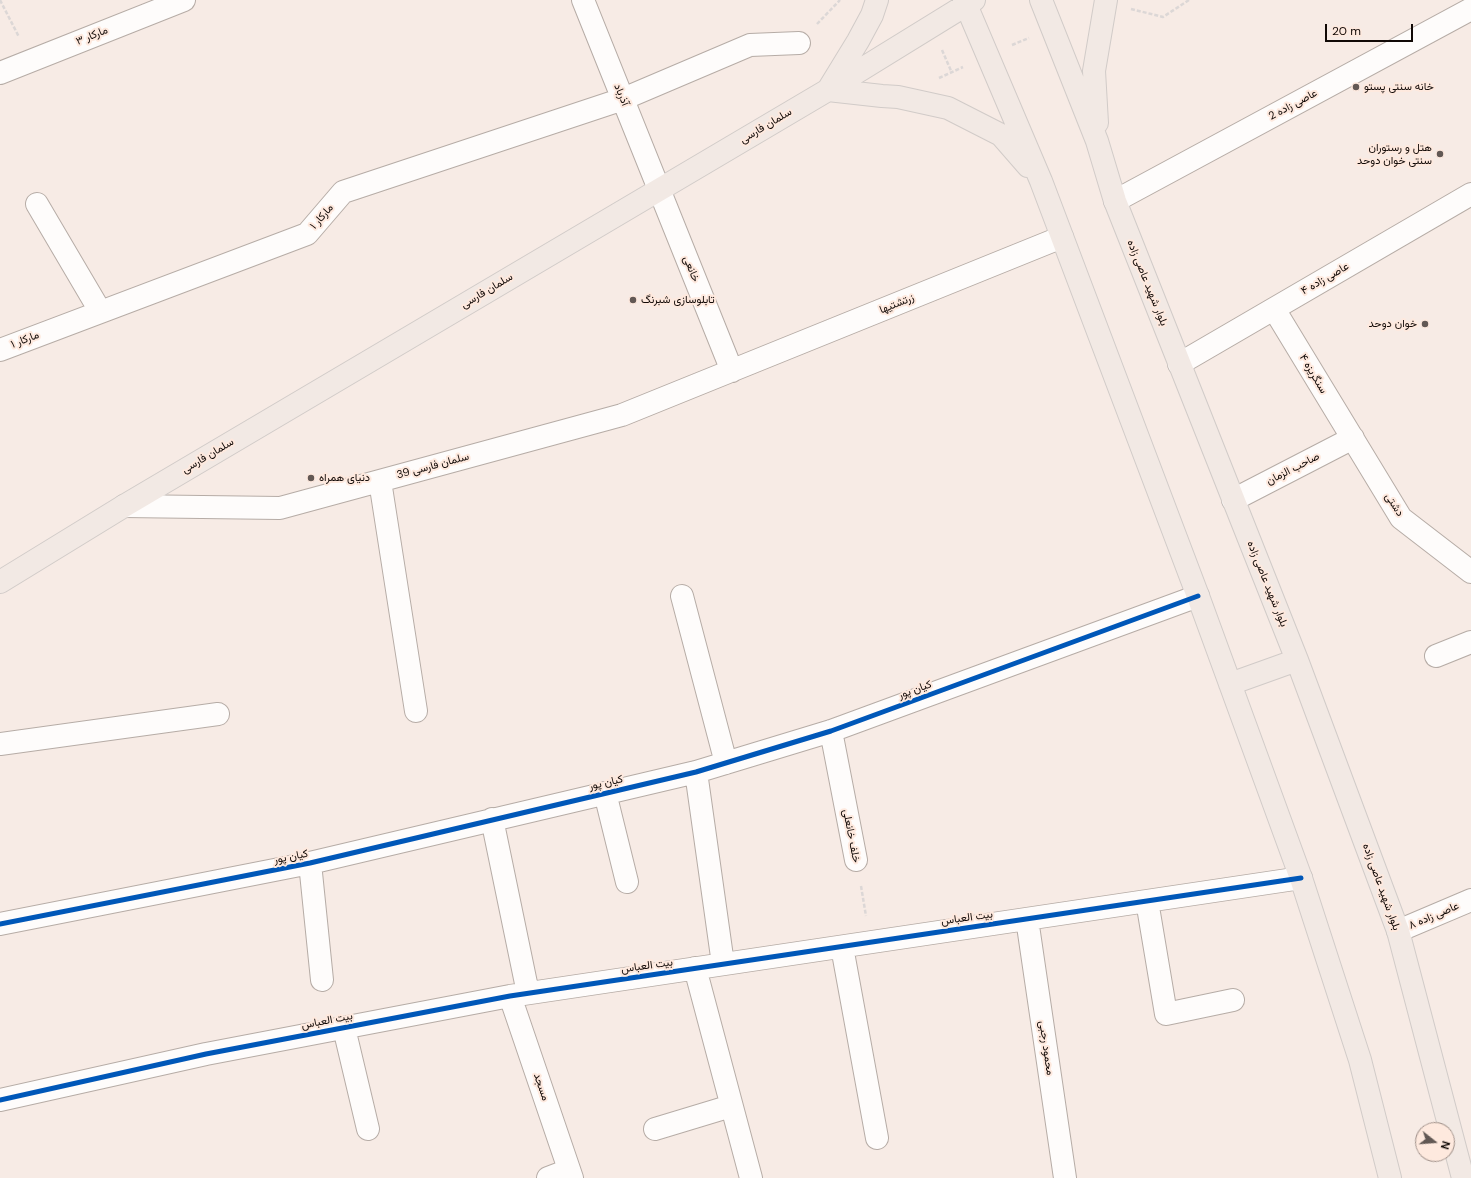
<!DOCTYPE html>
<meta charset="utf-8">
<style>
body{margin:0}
#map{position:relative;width:1471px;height:1178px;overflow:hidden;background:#f7ebe5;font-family:"DM Sans",sans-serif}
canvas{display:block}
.north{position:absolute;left:1415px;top:1122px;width:40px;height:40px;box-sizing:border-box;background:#fee9de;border:1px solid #9f8f88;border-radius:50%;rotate:107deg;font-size:11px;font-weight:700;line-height:16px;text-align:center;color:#110906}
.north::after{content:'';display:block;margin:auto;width:14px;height:18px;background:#625854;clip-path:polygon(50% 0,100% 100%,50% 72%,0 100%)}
.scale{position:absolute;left:1325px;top:24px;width:88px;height:18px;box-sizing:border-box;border:2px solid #110906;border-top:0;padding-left:5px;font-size:12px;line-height:14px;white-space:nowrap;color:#110906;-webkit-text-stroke:3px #fee9de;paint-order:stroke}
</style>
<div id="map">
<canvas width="1471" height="1178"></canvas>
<div class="north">N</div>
<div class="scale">20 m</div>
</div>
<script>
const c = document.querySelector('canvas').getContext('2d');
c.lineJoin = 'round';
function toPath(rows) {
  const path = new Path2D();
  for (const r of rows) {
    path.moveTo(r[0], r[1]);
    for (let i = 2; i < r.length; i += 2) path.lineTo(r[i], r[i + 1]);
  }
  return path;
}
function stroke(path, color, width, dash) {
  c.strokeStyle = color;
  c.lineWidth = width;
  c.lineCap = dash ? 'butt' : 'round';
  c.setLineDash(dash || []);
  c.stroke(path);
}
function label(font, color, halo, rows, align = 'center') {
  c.font = font + ' "DM Sans",Vazirmatn,sans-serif';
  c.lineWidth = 4;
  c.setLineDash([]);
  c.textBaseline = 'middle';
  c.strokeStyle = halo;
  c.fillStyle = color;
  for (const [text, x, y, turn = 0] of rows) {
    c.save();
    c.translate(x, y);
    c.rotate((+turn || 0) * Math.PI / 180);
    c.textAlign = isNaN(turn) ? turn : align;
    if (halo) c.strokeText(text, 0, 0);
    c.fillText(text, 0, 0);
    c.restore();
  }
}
const path = toPath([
 [0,0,19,37],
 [1131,9,1163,17,1189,0],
 [817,24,840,0],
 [1012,45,1029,38],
 [942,50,952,73],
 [939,78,963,67],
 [861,886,866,916]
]);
const minor = toPath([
 [583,0,732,371],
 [0,73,184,0],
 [1115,201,1471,9],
 [37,204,100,311],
 [1274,309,1401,518,1471,572],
 [0,350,307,234,343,192,623,99,750,45,799,43],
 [1179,364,1471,194],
 [380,481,416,711],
 [1233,500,1353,438],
 [124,506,280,508,622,415,1062,237],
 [682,596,726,763],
 [1436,656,1471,642],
 [831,731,856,860],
 [0,744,218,714],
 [696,772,723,964],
 [605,793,627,882],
 [492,819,528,993],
 [310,863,322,980],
 [1147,901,1166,1014,1233,1000],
 [1027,919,1065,1178],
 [0,924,310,863,696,772,831,731,1198,596],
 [1398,931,1471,900],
 [842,947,877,1138],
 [695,968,751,1178],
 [510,996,572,1178],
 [344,1028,368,1129],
 [0,1100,206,1054,510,996,1301,878],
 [655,1129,731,1106],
 [548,1178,569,1170]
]);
const major = toPath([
 [877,0,872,15,858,41,828,90,882,96,898,97,948,108,1001,135,1028,166],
 [964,0,1041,181,1198,596,1301,878,1360,1060,1390,1178],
 [1041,0,1097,141,1115,201,1297,660,1398,931,1463,1178],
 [1097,123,1094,71,1106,0],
 [0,582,124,506,828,90,974,0],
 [1230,684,1297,660]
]);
const cycleway = toPath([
 [0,924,310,863,696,772,831,731,1198,596],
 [0,1100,206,1054,510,996,1301,878]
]);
const markers = [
 [1356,87,4,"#625854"],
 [1440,154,4,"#625854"],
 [633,300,4,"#625854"],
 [1425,324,4,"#625854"],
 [311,478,4,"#625854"]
];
const streetNames = [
 ["مارکار ۳",92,36,-22],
 ["آذرباد",621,95,68],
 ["عاصی زاده 2",1293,105,-28],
 ["سلمان فارسی",766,126,-31],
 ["مارکار ۱",322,217,-49],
 ["خانعی",691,269,68],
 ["عاصی زاده ۴",1325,279,-30],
 ["بلوار شهید عاصی زاده",1147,283,68],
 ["سلمان فارسی",487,291,-31],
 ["زرتشتیها",897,304,-22],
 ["مارکار ۱",25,340,-21],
 ["سنگریزه ۴",1313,374,59],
 ["سلمان فارسی",208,456,-31],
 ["سلمان فارسی 39",433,466,-15],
 ["صاحب الزمان",1293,469,-27],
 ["دشتی",1394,505,57],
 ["بلوار شهید عاصی زاده",1267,584,68],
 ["کیان پور",915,690,-20],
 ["کیان پور",606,783,-13],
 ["خلف خانعلی",851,836,79],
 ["کیان پور",291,857,-11],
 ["بلوار شهید عاصی زاده",1381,887,70],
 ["عاصی زاده ۸",1434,916,-23],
 ["بیت العباس",967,918,-8],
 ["بیت العباس",647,966,-8],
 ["بیت العباس",327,1021,-11],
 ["محمود رجبی",1046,1048,82],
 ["مسجد",541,1087,71]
];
const poiNames = [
 ["خانه سنتی پستو",1364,87],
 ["هتل و رستوران",1432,148,"right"],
 ["سنتی خوان دوحد",1432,161,"right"],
 ["تابلوسازی شبرنگ",641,300],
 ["خوان دوحد",1417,324,"right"],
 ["دنیای همراه",319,478]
];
stroke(minor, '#b6aca6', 24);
stroke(major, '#d1cbc8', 24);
stroke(path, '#dcd7d6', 2.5, [4, 2]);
stroke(minor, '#fefcfb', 22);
stroke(major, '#f2e9e4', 22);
stroke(cycleway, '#0057b8', 5);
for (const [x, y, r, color] of markers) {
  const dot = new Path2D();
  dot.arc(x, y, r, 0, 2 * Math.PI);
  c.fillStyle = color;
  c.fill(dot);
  stroke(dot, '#fee9de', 1.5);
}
label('11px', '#110906', '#fee9de', streetNames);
label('11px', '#110906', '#fee9de', poiNames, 'left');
</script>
